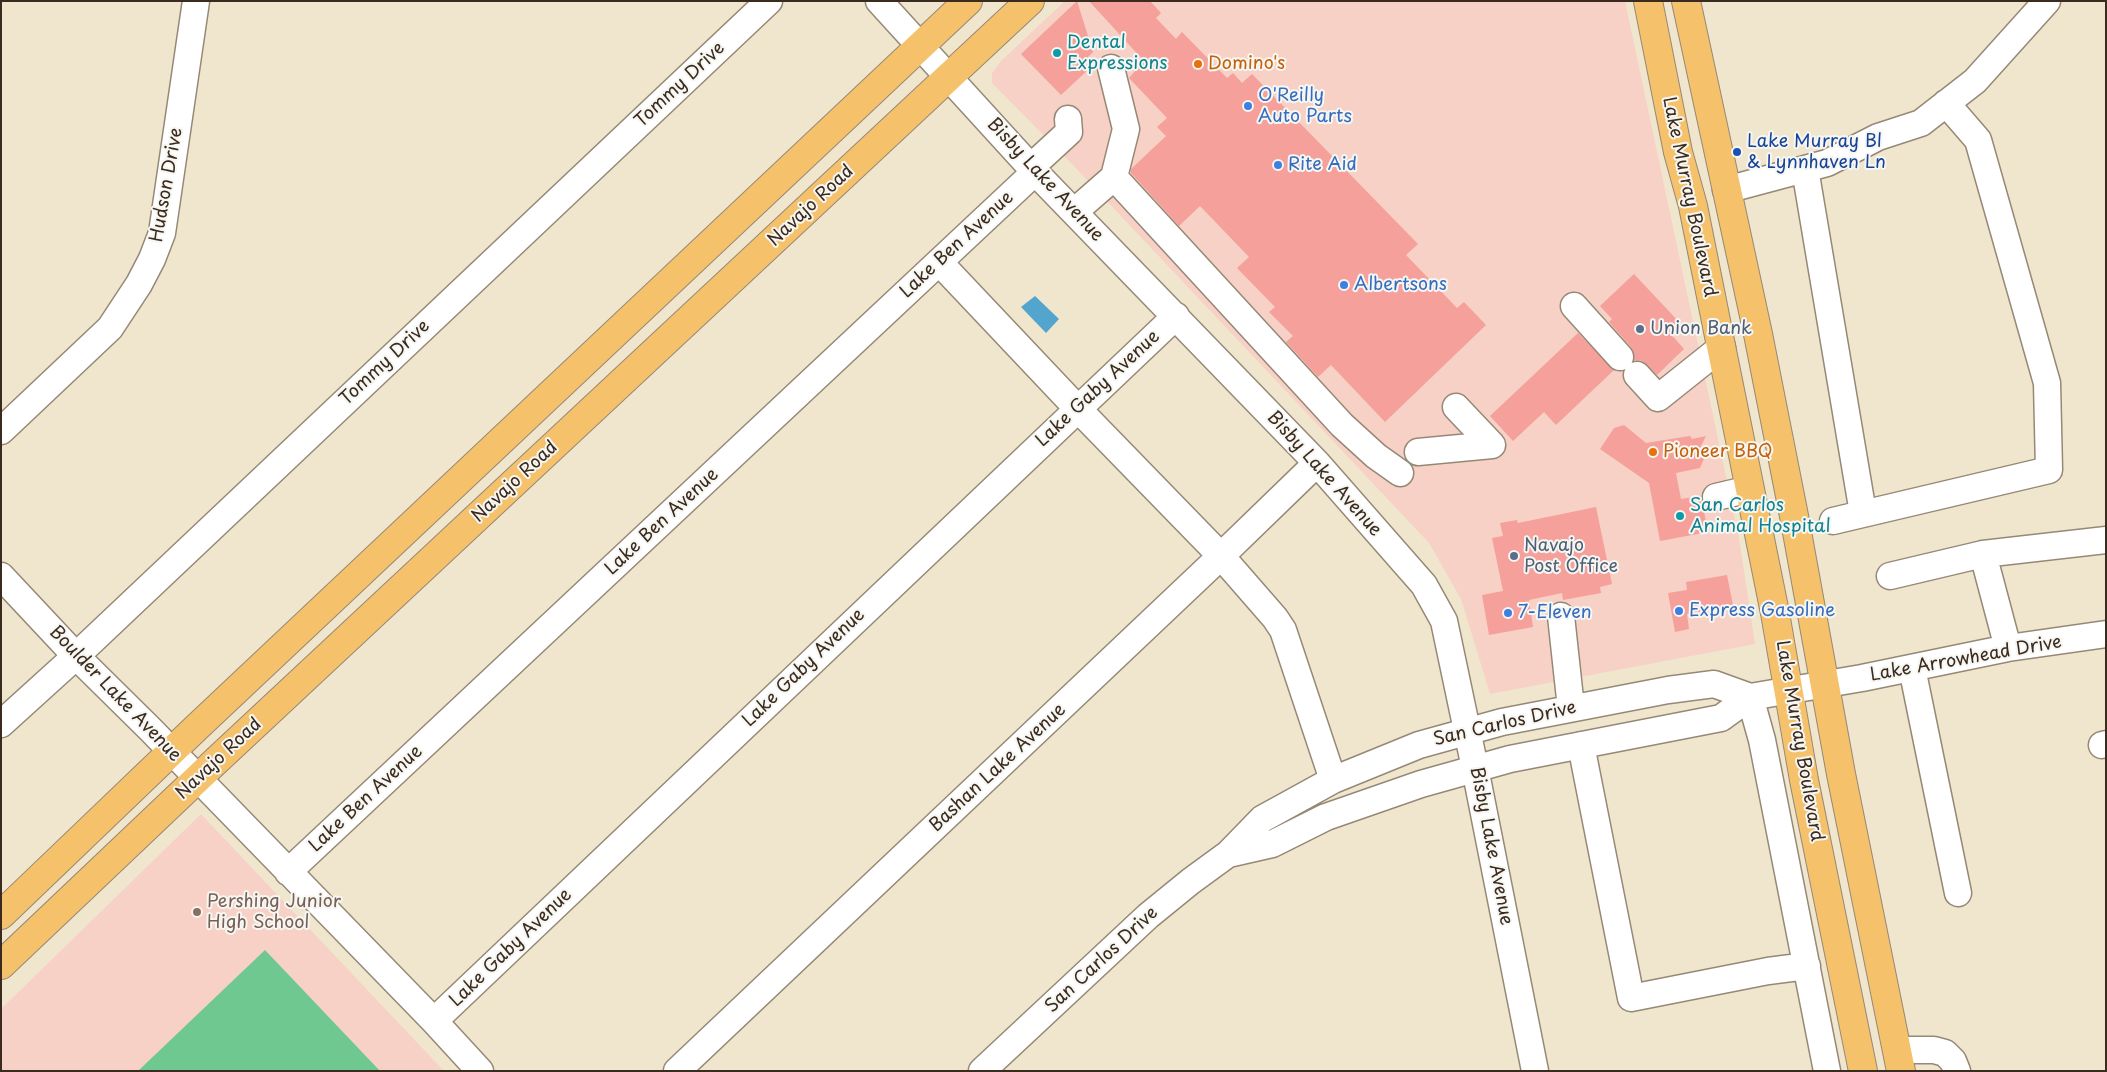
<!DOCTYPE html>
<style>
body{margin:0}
#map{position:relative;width:2107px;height:1072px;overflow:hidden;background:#f0e6ce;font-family:"Playpen Sans",sans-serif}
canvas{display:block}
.frame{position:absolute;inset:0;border:2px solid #3b2a1e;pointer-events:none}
</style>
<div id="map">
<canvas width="2107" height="1072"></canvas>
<div class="frame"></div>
</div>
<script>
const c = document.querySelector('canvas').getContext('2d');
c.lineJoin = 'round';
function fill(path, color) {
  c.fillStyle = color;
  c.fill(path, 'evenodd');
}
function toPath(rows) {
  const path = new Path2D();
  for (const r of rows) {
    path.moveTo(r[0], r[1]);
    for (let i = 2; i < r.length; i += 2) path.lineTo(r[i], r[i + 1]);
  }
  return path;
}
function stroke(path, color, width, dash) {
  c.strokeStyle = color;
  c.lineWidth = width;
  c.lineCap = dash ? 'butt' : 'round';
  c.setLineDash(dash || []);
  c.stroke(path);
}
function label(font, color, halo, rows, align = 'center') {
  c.font = font + ' "Playpen Sans",sans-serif';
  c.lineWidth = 4;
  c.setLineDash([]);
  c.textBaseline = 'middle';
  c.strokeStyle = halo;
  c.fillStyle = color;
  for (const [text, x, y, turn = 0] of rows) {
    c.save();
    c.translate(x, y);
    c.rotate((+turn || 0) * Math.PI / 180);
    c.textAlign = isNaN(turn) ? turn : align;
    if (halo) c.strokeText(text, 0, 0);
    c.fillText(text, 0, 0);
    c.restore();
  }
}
const built = toPath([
 [1065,1,1625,1,1739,538,1755,644,1490,694,1461,599,1429,543,1070,162,992,83,992,73,1001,61],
 [201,814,444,1071,1,1071,1,1009]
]);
const green = toPath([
 [265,950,380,1071,138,1071]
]);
const water = toPath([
 [1035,296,1059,319,1046,333,1021,307]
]);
const building = toPath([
 [1077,1,1093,52,1083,62,1089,69,1061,95,1021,54],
 [1089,1,1150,1,1161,13,1156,18,1176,39,1182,32,1227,78,1233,73,1242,83,1252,74,1418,244,1406,255,1457,308,1464,302,1486,325,1385,422,1331,365,1318,377,1286,342,1293,336,1269,312,1275,307,1237,268,1249,257,1200,206,1179,226,1131,173,1131,169,1166,136,1157,127,1167,118,1129,78,1144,61],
 [1634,274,1679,322,1669,332,1684,349,1657,375,1642,361,1634,360,1634,353,1631,347,1609,322,1612,319,1600,306],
 [1578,333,1614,370,1556,425,1544,412,1513,441,1490,416],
 [1624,425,1646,443,1690,436,1692,439,1706,436,1700,448,1706,454,1700,468,1676,473,1681,499,1701,496,1708,532,1660,541,1649,483,1600,449,1614,428],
 [1596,507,1612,584,1600,587,1601,593,1563,600,1562,593,1529,600,1533,627,1489,635,1482,595,1503,591,1492,538,1503,536,1500,523,1517,520,1518,523],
 [1727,575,1733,605,1687,614,1689,629,1675,632,1668,593,1687,590,1686,582]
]);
const minor = toPath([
 [879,1,1035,172,1317,463,1424,585,1444,621,1475,768,1535,1071],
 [1111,68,1126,129,1114,177],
 [1031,167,1069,132,1068,119],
 [1805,169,1863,513],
 [1726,190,1827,163,1878,137,1921,123,1975,81,2047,1],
 [1074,212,1114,177,1342,425,1376,456,1400,473],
 [939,262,1077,408,1221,556,1275,618,1283,630,1333,780],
 [1574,306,1620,357],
 [1637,375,1658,398,1722,347],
 [1,431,110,328,139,284,152,259,162,233,196,1],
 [1418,452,1492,445,1456,407],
 [1716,497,1750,489],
 [1833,521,2049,470,2047,383,1978,140,1946,103],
 [1983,554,2106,540],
 [1,576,76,656,151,730,434,1021,480,1071],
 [1890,576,1983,554,2008,648],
 [1561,616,1571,708],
 [1912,668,1958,893],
 [1750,697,1762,740,1827,1071],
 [1,724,76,656,769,1],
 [1581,745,1631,998,1768,971,1807,966],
 [2102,745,2106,744],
 [1228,854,1272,844,1326,817,1421,784,1510,759,1721,718,1750,697,1862,678,2008,648,2106,634],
 [288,872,1035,172],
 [434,1021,1176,316],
 [1897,1050,1934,1050,1945,1053,1953,1061,1957,1071],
 [677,1071,1221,556,1317,463],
 [982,1071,1148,916,1191,881,1228,854,1262,819,1333,780,1419,745,1502,722,1668,690,1714,684,1750,697]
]);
const major = toPath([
 [1648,1,1678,152,1693,206,1720,341,1775,613,1804,780,1863,1071],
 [1686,1,1758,334,1795,521,1841,774,1901,1071],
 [1,915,196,728,968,1],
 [1,965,216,761,1030,1]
]);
const markers = [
 [1057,53,5,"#0f9aa8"],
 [1198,64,5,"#e8710a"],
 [1248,106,5,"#3f7fe0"],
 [1737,152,5,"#1a4fb4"],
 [1278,165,5,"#3f7fe0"],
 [1344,285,5,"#3f7fe0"],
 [1640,329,5,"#5c6f8a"],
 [1653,452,5,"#e8710a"],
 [1680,516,5,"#0f9aa8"],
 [1514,556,5,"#5c6f8a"],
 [1679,611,5,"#3f7fe0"],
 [1508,613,5,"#3f7fe0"],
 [197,912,5,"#8d6e63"]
];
const cultureNames = [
 ["Dental",1067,43],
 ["Expressions",1067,64],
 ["San Carlos",1690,506],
 ["Animal Hospital",1690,527]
];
const foodNames = [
 ["Domino's",1208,64],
 ["Pioneer BBQ",1663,452]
];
const streetNames = [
 ["Tommy Drive",680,85,-43],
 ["Bisby Lake Avenue",1045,180,47],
 ["Hudson Drive",167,185,-80],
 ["Lake Murray Boulevard",1689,197,78],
 ["Navajo Road",811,206,-43],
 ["Lake Ben Avenue",957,245,-43],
 ["Tommy Drive",385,363,-43],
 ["Lake Gaby Avenue",1098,389,-43],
 ["Bisby Lake Avenue",1324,474,48],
 ["Navajo Road",515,482,-43],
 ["Lake Ben Avenue",662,522,-43],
 ["Lake Arrowhead Drive",1966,659,-10],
 ["Lake Gaby Avenue",804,668,-44],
 ["Boulder Lake Avenue",115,694,46],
 ["San Carlos Drive",1505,724,-13],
 ["Lake Murray Boulevard",1799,741,80],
 ["Navajo Road",219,759,-43],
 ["Bashan Lake Avenue",998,768,-43],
 ["Lake Ben Avenue",366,799,-43],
 ["Bisby Lake Avenue",1491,846,79],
 ["Lake Gaby Avenue",511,948,-44],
 ["San Carlos Drive",1102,960,-43]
];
const shopNames = [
 ["O'Reilly",1258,96],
 ["Auto Parts",1258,117],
 ["Rite Aid",1288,165],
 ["Albertsons",1354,285],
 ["Express Gasoline",1689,611],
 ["7-Eleven",1518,613]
];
const transitNames = [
 ["Lake Murray Bl",1747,142],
 ["& Lynnhaven Ln",1747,163]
];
const serviceNames = [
 ["Union Bank",1650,329],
 ["Navajo",1524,546],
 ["Post Office",1524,567]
];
const educationNames = [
 ["Pershing Junior",207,902],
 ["High School",207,923]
];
fill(built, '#f7d1c6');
fill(green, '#6ec88f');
fill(water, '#53a5ce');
fill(building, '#f5a09a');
stroke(minor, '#968876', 29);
stroke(major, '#968876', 30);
stroke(minor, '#fff', 26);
stroke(major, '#f5c16b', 28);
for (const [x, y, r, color] of markers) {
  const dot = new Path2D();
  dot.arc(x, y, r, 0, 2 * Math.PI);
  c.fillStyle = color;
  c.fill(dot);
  stroke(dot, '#f6f6f2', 2);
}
label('18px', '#0d838f', '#f6f6f2', cultureNames, 'left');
label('18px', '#c56008', '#f6f6f2', foodNames, 'left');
label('18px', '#3b2a1e', '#f6f6f2', streetNames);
label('18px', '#366cbe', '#f6f6f2', shopNames, 'left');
label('18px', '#164399', '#f6f6f2', transitNames, 'left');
label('18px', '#4e5e75', '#f6f6f2', serviceNames, 'left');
label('18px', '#785e54', '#f6f6f2', educationNames, 'left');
</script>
